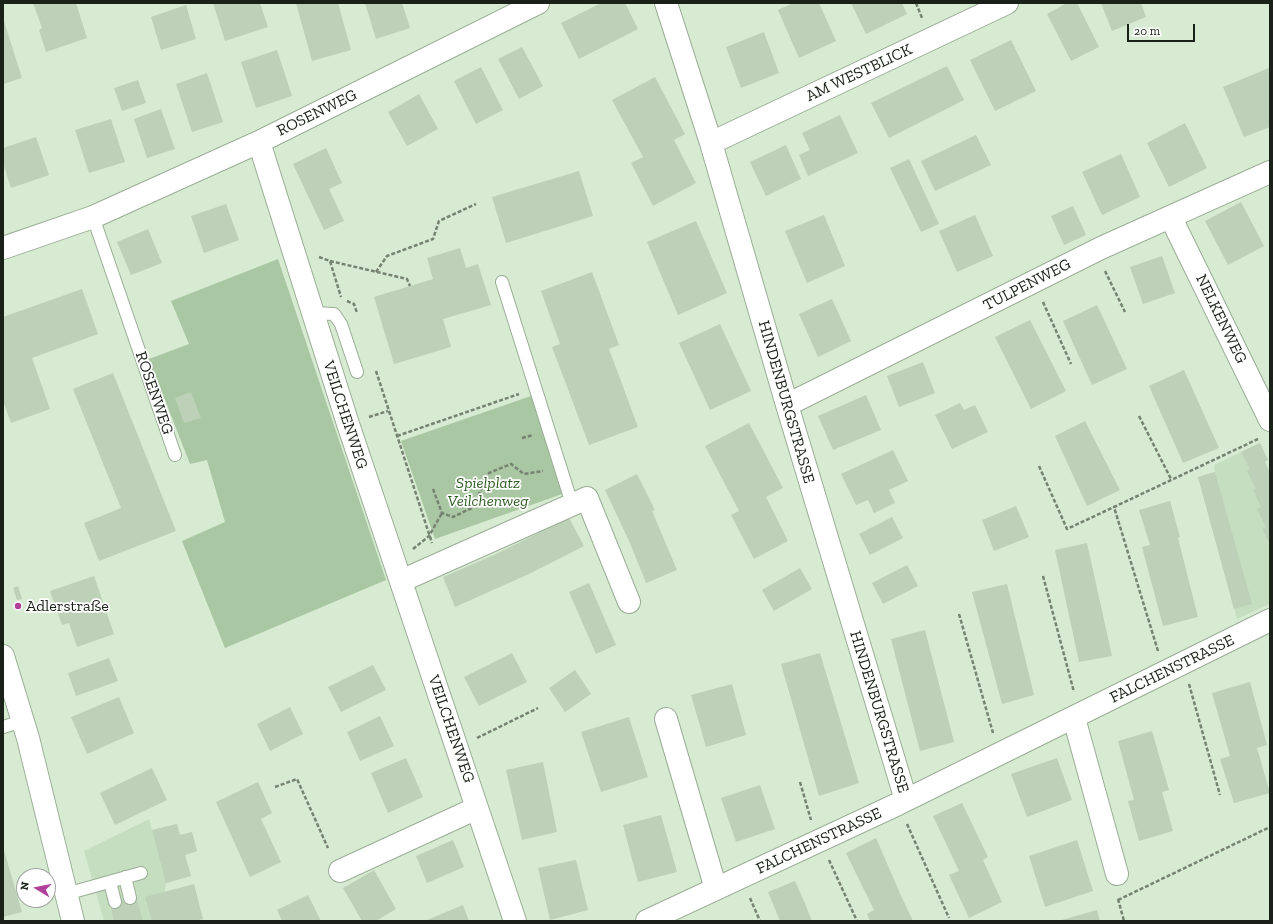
<!DOCTYPE html>
<meta charset="utf-8">
<style>
body{margin:0}
#map{position:relative;width:1273px;height:924px;overflow:hidden;background:#d7ebd2;font-family:"Zilla Slab",serif}
canvas{display:block}
.frame{position:absolute;inset:0;border:4px solid #1a2118;pointer-events:none}
.north{position:absolute;left:16px;top:868px;width:40px;height:40px;box-sizing:border-box;background:#fff;border:1px solid #a3a6a3;border-radius:50%;rotate:280deg;font-size:11px;font-weight:700;line-height:16px;text-align:center;color:#1a2118}
.north::after{content:'';display:block;margin:auto;width:14px;height:18px;background:#b1409b;clip-path:polygon(50% 0,100% 100%,50% 72%,0 100%)}
.scale{position:absolute;left:1127px;top:24px;width:68px;height:18px;box-sizing:border-box;border:2px solid #1a2118;border-top:0;padding-left:5px;font-size:12px;line-height:14px;white-space:nowrap;color:#1a2118;-webkit-text-stroke:3px #fff;paint-order:stroke}
</style>
<div id="map">
<canvas width="1273" height="924"></canvas>
<div class="frame"></div>
<div class="north">N</div>
<div class="scale">20 m</div>
</div>
<script>
const c = document.querySelector('canvas').getContext('2d');
c.lineJoin = 'round';
function fill(path, color) {
  c.fillStyle = color;
  c.fill(path, 'evenodd');
}
function toPath(rows) {
  const path = new Path2D();
  for (const r of rows) {
    path.moveTo(r[0], r[1]);
    for (let i = 2; i < r.length; i += 2) path.lineTo(r[i], r[i + 1]);
  }
  return path;
}
function stroke(path, color, width, dash) {
  c.strokeStyle = color;
  c.lineWidth = width;
  c.lineCap = dash ? 'butt' : 'round';
  c.setLineDash(dash || []);
  c.stroke(path);
}
function label(font, color, halo, rows, align = 'center') {
  c.font = font + ' "Zilla Slab",serif';
  c.lineWidth = 3.5;
  c.setLineDash([]);
  c.textBaseline = 'middle';
  c.strokeStyle = halo;
  c.fillStyle = color;
  for (const [text, x, y, turn = 0] of rows) {
    c.save();
    c.translate(x, y);
    c.rotate((+turn || 0) * Math.PI / 180);
    c.textAlign = isNaN(turn) ? turn : align;
    if (halo) c.strokeText(text, 0, 0);
    c.fillText(text, 0, 0);
    c.restore();
  }
}
const built = toPath([
 [1260,443,1268,460,1265,462,1270,473,1270,604,1237,619,1198,477,1215,472,1214,465],
 [149,819,152,830,177,824,180,835,192,832,197,851,185,855,191,876,166,883,161,921,104,921,84,851]
]);
const green = toPath([
 [278,259,386,580,225,648,182,541,225,522,207,460,190,464,149,359,189,344,171,301],
 [531,396,565,493,435,539,401,441]
]);
const building = toPath([
 [33,3,76,3,87,38,46,52,39,30,42,28],
 [213,3,260,3,268,27,225,41],
 [296,3,338,3,351,50,312,61],
 [365,3,402,3,410,28,376,39],
 [601,3,625,3,638,29,579,59,561,23],
 [793,3,819,3,836,41,799,58,778,10],
 [851,3,902,3,907,14,866,34],
 [1067,3,1077,3,1099,47,1071,61,1047,14],
 [1101,3,1141,3,1146,17,1112,31],
 [186,5,196,39,161,50,151,17],
 [3,18,22,78,3,84],
 [764,32,779,73,741,88,726,47],
 [1011,40,1036,91,995,111,970,60],
 [522,47,543,86,519,99,498,59],
 [277,50,292,96,256,108,241,62],
 [947,66,964,100,889,138,871,103],
 [481,67,503,110,476,124,454,81],
 [1269,68,1270,127,1244,137,1223,87],
 [207,73,223,122,192,132,176,84],
 [655,77,685,134,674,140,696,183,653,206,631,163,643,157,612,100],
 [138,80,146,103,122,111,114,88],
 [419,94,438,129,407,146,388,112],
 [161,109,175,149,147,158,134,119],
 [840,115,858,153,808,176,799,155,810,150,802,133],
 [111,119,125,162,89,173,75,130],
 [1185,123,1207,168,1169,187,1147,143],
 [976,135,991,165,935,191,921,161],
 [36,137,49,175,11,188,3,163,3,148],
 [786,145,801,179,766,196,750,162],
 [326,148,342,183,329,189,344,221,324,230,293,164],
 [1121,154,1140,197,1102,215,1082,172],
 [909,159,939,224,921,232,890,168],
 [579,171,593,216,506,243,492,197],
 [1241,202,1264,246,1228,265,1205,221],
 [226,204,239,240,204,253,191,216],
 [1073,206,1086,235,1064,245,1051,216],
 [824,215,845,266,807,283,785,231],
 [975,215,993,256,957,272,939,231],
 [696,221,727,293,678,315,647,242],
 [148,229,162,263,131,275,117,242],
 [460,248,466,268,478,264,491,305,443,319,451,347,394,364,374,297,433,279,427,258],
 [1162,256,1175,293,1143,304,1130,267],
 [592,272,619,345,609,349,638,427,589,445,552,347,560,344,541,291],
 [82,289,98,334,32,358,50,409,11,423,3,401,3,317],
 [832,299,851,341,818,357,799,314],
 [1097,305,1127,369,1092,385,1063,321],
 [1030,320,1066,391,1031,409,995,337],
 [720,324,751,391,710,410,679,343],
 [923,362,935,393,899,407,887,376],
 [1184,370,1219,448,1183,463,1149,386],
 [113,373,176,531,99,561,84,523,121,508,73,389],
 [191,392,201,418,184,423,175,398],
 [866,395,881,430,833,450,818,416],
 [960,403,964,410,975,405,988,432,952,449,935,415],
 [1085,421,1120,490,1087,506,1055,436],
 [749,423,783,488,766,497,788,541,754,559,731,515,739,511,705,446],
 [1260,443,1268,460,1265,462,1270,473,1270,544,1262,529,1266,527,1257,509,1261,507,1253,490,1256,489,1247,471,1250,469,1241,452],
 [893,450,908,481,889,490,895,503,874,513,868,500,856,505,841,474],
 [1215,472,1252,604,1234,609,1198,477],
 [637,474,655,510,652,511,677,570,646,583,630,543,605,490],
 [1170,501,1180,537,1178,538,1198,617,1163,626,1142,547,1150,545,1139,510],
 [1016,506,1029,537,994,551,982,520],
 [892,517,903,538,870,555,859,534],
 [569,518,584,546,529,574,455,607,443,577,496,554],
 [1087,543,1112,656,1079,662,1055,550],
 [907,565,918,586,883,604,872,583],
 [800,568,812,589,774,611,762,590],
 [94,576,114,634,77,647,69,623,62,625,50,591],
 [589,583,616,645,596,654,569,592],
 [1007,584,1034,695,1002,704,972,592],
 [18,586,22,599,17,600,13,588],
 [925,630,954,742,920,751,891,639],
 [512,653,527,682,479,706,464,677],
 [820,653,859,783,819,796,781,664],
 [109,658,118,681,76,696,68,673],
 [373,665,386,690,341,712,328,687],
 [575,670,591,694,565,712,549,688],
 [1250,682,1267,745,1257,748,1270,793,1234,803,1220,759,1230,756,1212,693],
 [732,684,746,735,706,747,691,695],
 [119,697,134,733,87,754,71,717],
 [290,707,303,734,270,751,257,724],
 [380,716,394,746,360,761,347,732],
 [629,717,648,777,601,792,581,732],
 [1152,731,1169,790,1162,792,1173,831,1139,841,1128,801,1134,800,1118,741],
 [406,758,423,797,388,813,371,773],
 [1057,758,1072,800,1027,817,1011,774],
 [543,762,557,832,522,840,506,770],
 [152,768,167,800,115,825,100,793],
 [258,782,272,813,261,819,281,862,250,877,216,802],
 [760,785,775,829,736,842,721,798],
 [962,803,988,857,983,860,1002,902,969,918,949,875,959,871,933,816],
 [661,815,677,872,638,882,623,825],
 [177,824,180,835,192,832,197,851,185,855,191,876,166,883,152,830],
 [876,838,902,898,913,921,870,921,867,914,874,910,846,853],
 [453,840,464,867,427,883,416,856],
 [1077,840,1093,891,1045,907,1029,856],
 [3,847,22,912,3,917],
 [576,860,588,910,550,920,538,868],
 [374,870,396,909,376,921,362,921,343,888],
 [795,881,804,901,812,921,780,921,768,892],
 [194,884,203,919,196,921,152,921,145,897],
 [308,895,321,921,282,921,277,910],
 [136,896,143,921,114,921,110,903],
 [463,905,469,921,428,921,427,920],
 [1097,910,1100,921,1058,921]
]);
const path = toPath([
 [916,3,922,18],
 [319,257,330,261,341,297],
 [330,261,407,279,410,286],
 [1105,271,1125,312],
 [376,272,387,256,433,239,439,221,476,204],
 [347,301,354,304,357,313],
 [1043,302,1071,364],
 [376,371,432,543],
 [1139,416,1171,479],
 [369,417,388,411],
 [397,436,519,394],
 [522,438,533,435],
 [1039,466,1067,529,1114,507],
 [433,489,442,513,453,517,472,508,489,473,511,464,524,474,543,471],
 [413,549,429,536,442,513],
 [1043,576,1074,692],
 [959,614,993,733],
 [1158,651,1114,507,1258,439],
 [1189,684,1220,795],
 [477,738,538,708],
 [800,782,811,820],
 [275,787,297,779,328,848],
 [907,824,949,918],
 [829,860,857,921],
 [750,898,760,921],
 [1118,899,1124,921],
 [1118,900,1270,827]
]);
const service = toPath([
 [93,217,175,455],
 [502,282,572,504],
 [313,313,334,314,341,324,357,372],
 [3,727,23,721],
 [125,877,130,898],
 [110,882,115,902],
 [66,894,141,873]
]);
const minor = toPath([
 [666,3,711,143,787,405,906,800],
 [259,142,348,424,515,921],
 [711,143,1007,3],
 [1171,218,1270,420],
 [3,248,93,217,259,142,538,3],
 [787,405,1101,248,1270,172],
 [401,581,587,498,629,602],
 [1074,718,1117,874],
 [666,719,716,889],
 [340,871,477,808],
 [647,921,898,804,1270,620]
]);
const secondary = toPath([
 [3,656,28,738,73,921]
]);
const markers = [
 [18,606,4,"#b1409b"]
];
const streetNames = [
 ["AM WESTBLICK",859,73,-25],
 ["ROSENWEG",317,113,-26],
 ["TULPENWEG",1027,285,-27],
 ["NELKENWEG",1221,319,64],
 ["ROSENWEG",154,393,71],
 ["HINDENBURGSTRASSE",786,402,74],
 ["VEILCHENWEG",345,415,72],
 ["FALCHENSTRASSE",1172,669,-26],
 ["HINDENBURGSTRASSE",879,712,73],
 ["VEILCHENWEG",451,729,71],
 ["FALCHENSTRASSE",819,841,-25]
];
const parkNames = [
 ["Spielplatz",488,483],
 ["Veilchenweg",488,501]
];
const poiNames = [
 ["Adlerstraße",26,606]
];
fill(built, '#c6dec0');
fill(green, '#a9c7a2');
fill(building, '#bdd0b8');
stroke(service, '#9aad96', 14);
stroke(minor, '#9aad96', 24);
stroke(secondary, '#9aad96', 24);
stroke(path, '#768372', 2.5, [4, 2]);
stroke(service, '#fff', 12);
stroke(minor, '#fff', 22);
stroke(secondary, '#fff', 22);
for (const [x, y, r, color] of markers) {
  const dot = new Path2D();
  dot.arc(x, y, r, 0, 2 * Math.PI);
  c.fillStyle = color;
  c.fill(dot);
  stroke(dot, '#fff', 1.5);
}
label('16px', '#1a2118', '#fff', streetNames);
label('italic 16px', '#2f5e24', '#fff', parkNames);
label('16px', '#1a2118', '#fff', poiNames, 'left');
</script>
